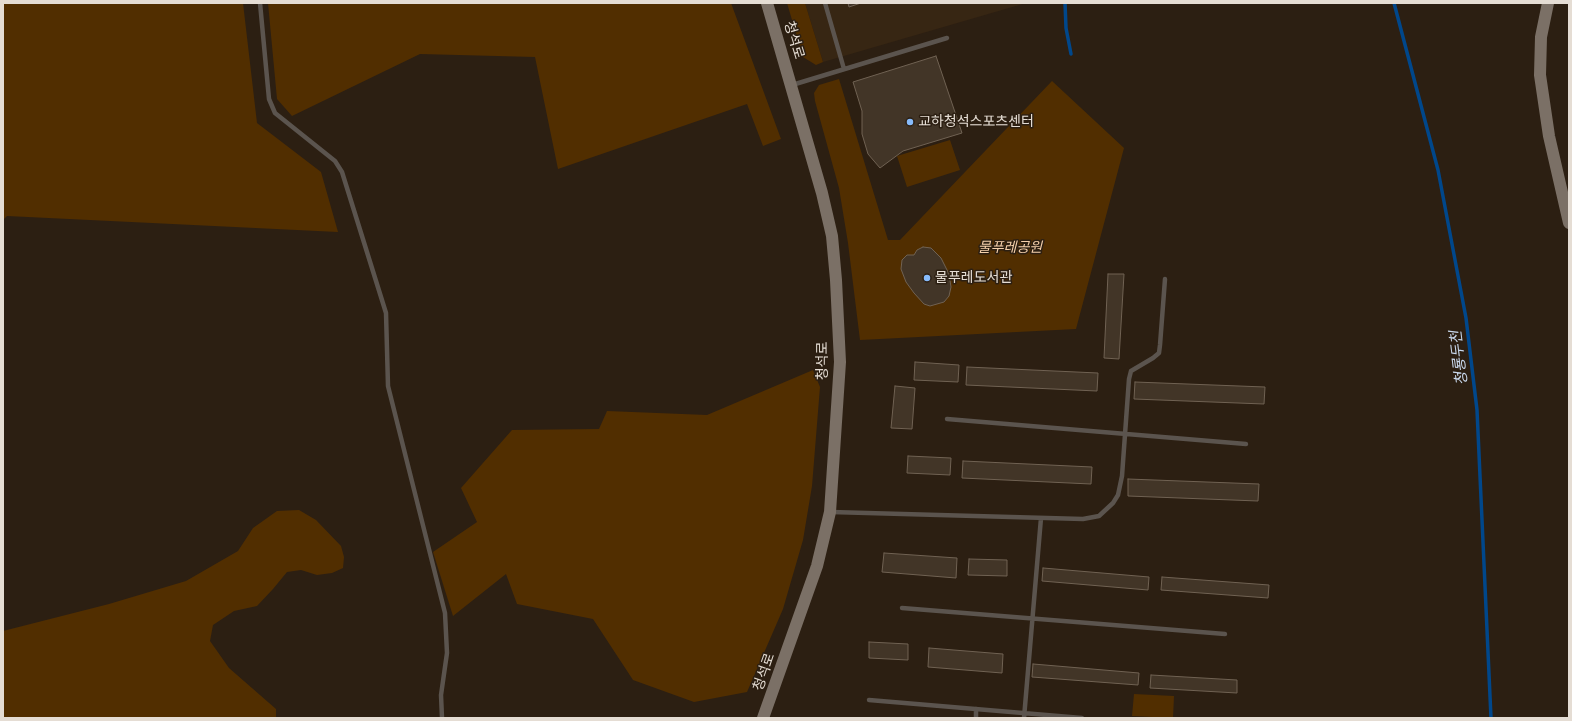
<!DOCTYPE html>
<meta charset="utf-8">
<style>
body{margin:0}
#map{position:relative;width:1572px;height:721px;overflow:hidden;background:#2c1f12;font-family:"Crimson Pro",serif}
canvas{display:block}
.frame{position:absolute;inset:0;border:4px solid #e5ddd4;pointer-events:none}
</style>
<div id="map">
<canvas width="1572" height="721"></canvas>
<div class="frame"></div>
</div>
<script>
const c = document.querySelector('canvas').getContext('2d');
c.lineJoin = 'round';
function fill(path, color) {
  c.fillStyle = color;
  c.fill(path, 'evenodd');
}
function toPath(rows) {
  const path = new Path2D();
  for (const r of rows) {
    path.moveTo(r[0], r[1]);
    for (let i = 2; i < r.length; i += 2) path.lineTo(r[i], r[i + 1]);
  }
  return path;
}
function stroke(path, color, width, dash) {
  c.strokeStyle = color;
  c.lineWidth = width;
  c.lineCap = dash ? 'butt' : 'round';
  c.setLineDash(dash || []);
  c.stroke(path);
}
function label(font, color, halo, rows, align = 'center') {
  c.font = font + ' "Crimson Pro","Noto Sans KR",serif';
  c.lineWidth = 3;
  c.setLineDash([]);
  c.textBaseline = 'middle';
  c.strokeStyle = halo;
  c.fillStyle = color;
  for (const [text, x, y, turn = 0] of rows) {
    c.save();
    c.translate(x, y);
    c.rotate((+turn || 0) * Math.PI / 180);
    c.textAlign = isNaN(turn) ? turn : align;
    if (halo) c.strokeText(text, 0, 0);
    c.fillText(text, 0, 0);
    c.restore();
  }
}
const built = toPath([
 [805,3,1026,3,823,62]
]);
const green = toPath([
 [3,3,243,3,257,123,321,172,338,232,7,216,3,220],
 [268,3,731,3,781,139,763,146,747,104,558,169,535,57,420,54,292,116,277,99],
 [787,3,805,3,823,62,816,65,803,57],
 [839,79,888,240,900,240,1052,81,1124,148,1076,329,860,340,848,243,839,188,815,101,814,93,819,85],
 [950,140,960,170,907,187,897,156],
 [813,370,820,387,812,486,803,540,783,609,747,692,694,702,633,680,593,619,517,604,506,574,453,616,433,552,477,522,461,488,512,430,599,429,607,411,707,415],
 [299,510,316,520,341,546,344,557,343,568,332,573,317,575,301,570,287,572,273,589,257,606,234,611,213,625,210,641,229,668,276,709,276,718,3,718,3,631,109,604,186,581,238,551,253,528,277,511],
 [1134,694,1174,696,1173,718,1132,716]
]);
const stream = toPath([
 [1065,3,1066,28,1071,54],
 [1394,3,1438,170,1466,318,1477,410,1491,718]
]);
const building = toPath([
 [848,3,861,3,849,7,848,3],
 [936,56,962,133,903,151,880,168,868,154,862,134,862,111,853,82,936,56],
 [923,247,931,248,941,258,949,274,951,287,949,296,944,302,930,306,924,304,914,293,906,282,901,269,902,260,907,255,914,255,917,250,923,247],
 [1108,274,1124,274,1119,359,1104,358,1108,274],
 [915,362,959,365,958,382,914,380,915,362],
 [967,367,1098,373,1097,391,966,385,967,367],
 [1135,382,1265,387,1264,404,1134,399,1135,382],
 [895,386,915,388,912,429,891,428,895,386],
 [908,456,951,458,950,475,907,473,908,456],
 [963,461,1092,467,1091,484,962,478,963,461],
 [1128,479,1259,484,1258,501,1128,496,1128,479],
 [884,553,957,558,956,578,882,572,884,553],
 [969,559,1007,560,1007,576,968,575,969,559],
 [1043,568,1149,577,1148,590,1042,581,1043,568],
 [1162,577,1269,585,1268,598,1161,590,1162,577],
 [869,642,908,644,908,660,869,658,869,642],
 [929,648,1003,654,1002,673,928,667,929,648],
 [1033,664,1139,673,1138,685,1032,677,1033,664],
 [1151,675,1237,680,1237,693,1150,688,1151,675]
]);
const lane = toPath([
 [260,3,269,99,275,113,335,161,342,172,386,313,388,386,445,613,447,653,441,695,442,718],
 [825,3,844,69],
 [792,85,947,38],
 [947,419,1246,444],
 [831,512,1083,519,1099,516,1113,503,1118,495,1122,476,1129,379,1131,371,1153,358,1159,353,1160,345,1165,279],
 [902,608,1225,634],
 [869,700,1082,718],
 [976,718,976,709],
 [1024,718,1041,518]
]);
const secondary = toPath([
 [1548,3,1541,37,1540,75,1549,136,1569,223],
 [763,718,817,566,830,512,840,362,836,280,832,236,822,193,767,3]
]);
const markers = [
 [910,122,4,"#87bbfb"],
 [927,278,4,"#87bbfb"]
];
const streetNames = [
 ["청석로",794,40,73],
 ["청석로",823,361,-90],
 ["청석로",764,672,-71]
];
const poiNames = [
 ["교하청석스포츠센터",918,122],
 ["물푸레도서관",935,278]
];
const parkNames = [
 ["물푸레공원",1010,248]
];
const waterNames = [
 ["청룡두천",1459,358,-97]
];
fill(built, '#372613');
fill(green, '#512e00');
stroke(stream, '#00478b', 3.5);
fill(building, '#423527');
stroke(building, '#706253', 1);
stroke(lane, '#5b544e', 4.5);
stroke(secondary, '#7b7066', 12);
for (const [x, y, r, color] of markers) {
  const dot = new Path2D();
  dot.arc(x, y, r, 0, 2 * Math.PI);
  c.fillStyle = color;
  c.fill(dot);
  stroke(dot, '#2c1f12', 1.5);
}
label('14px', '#e5ddd4', '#2c1f12', streetNames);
label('14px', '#e5ddd4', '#2c1f12', poiNames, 'left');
label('italic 14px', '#f5d0ab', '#2c1f12', parkNames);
label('italic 15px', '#cad9ed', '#2c1f12', waterNames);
</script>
